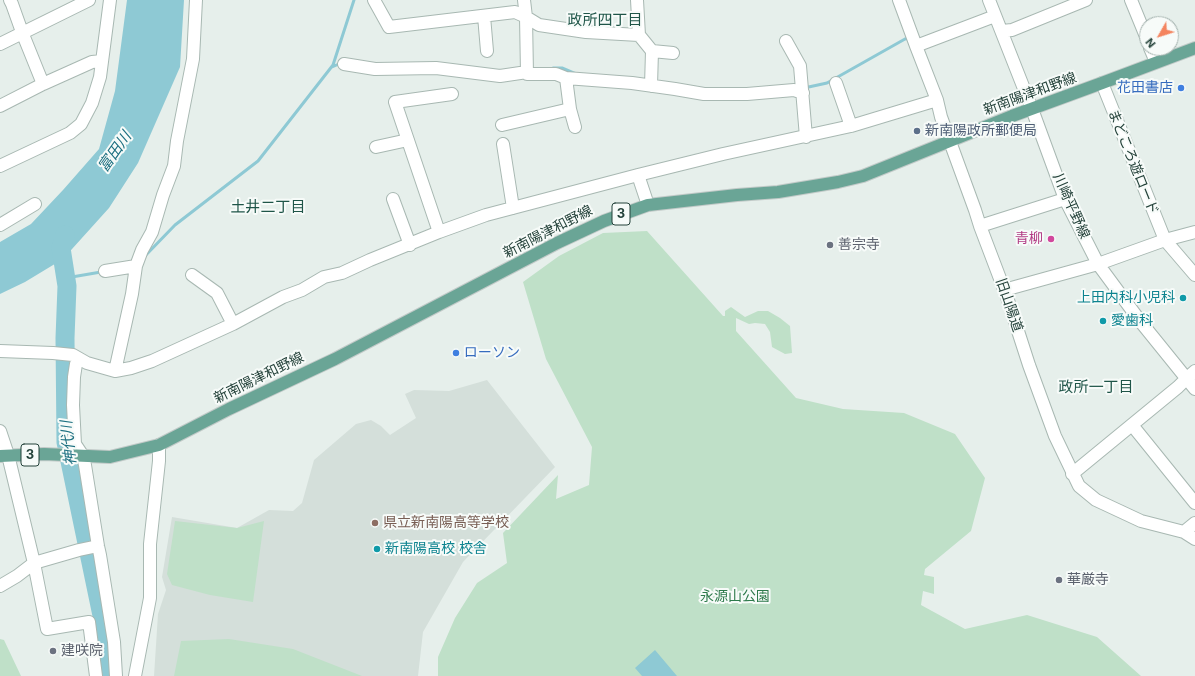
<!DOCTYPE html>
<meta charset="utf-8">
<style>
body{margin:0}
#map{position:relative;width:1195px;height:676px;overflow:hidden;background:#e6efeb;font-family:Inter,sans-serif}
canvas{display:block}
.north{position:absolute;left:1139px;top:16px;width:40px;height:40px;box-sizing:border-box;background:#f7fbf9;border:1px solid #a3b1ad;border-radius:50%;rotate:231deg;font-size:11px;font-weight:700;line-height:16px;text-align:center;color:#24423a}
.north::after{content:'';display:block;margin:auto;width:14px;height:18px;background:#f4845f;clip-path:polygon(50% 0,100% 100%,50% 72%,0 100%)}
</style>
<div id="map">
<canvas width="1195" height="676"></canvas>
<div class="north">N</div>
</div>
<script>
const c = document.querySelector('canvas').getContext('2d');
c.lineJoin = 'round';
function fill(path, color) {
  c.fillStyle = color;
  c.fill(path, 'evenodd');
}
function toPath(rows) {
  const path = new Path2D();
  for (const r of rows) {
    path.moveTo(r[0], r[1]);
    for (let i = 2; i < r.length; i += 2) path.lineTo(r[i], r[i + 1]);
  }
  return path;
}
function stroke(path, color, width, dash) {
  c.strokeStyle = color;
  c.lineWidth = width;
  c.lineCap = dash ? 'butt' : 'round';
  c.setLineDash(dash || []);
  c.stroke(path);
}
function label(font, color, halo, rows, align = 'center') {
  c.font = font + ' Inter,"Noto Sans JP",sans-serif';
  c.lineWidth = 4;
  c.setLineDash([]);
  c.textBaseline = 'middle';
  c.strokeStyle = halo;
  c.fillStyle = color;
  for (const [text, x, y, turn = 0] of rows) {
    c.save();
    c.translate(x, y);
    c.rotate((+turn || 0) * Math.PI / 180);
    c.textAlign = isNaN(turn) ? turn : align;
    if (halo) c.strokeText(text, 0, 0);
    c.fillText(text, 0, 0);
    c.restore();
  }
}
const built = toPath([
 [487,380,555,467,463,562,423,632,418,676,154,676,158,614,166,590,162,577,172,517,237,528,269,510,293,511,302,503,314,460,356,424,371,420,381,426,390,435,416,418,405,394,414,390,449,391]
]);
const green = toPath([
 [647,231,723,316,725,316,725,311,731,307,745,317,758,311,768,311,780,318,790,326,792,353,785,354,772,347,770,332,765,324,755,323,749,324,736,318,736,331,796,398,843,409,904,413,955,434,985,478,971,531,925,569,924,575,934,577,934,594,923,591,921,605,965,629,1027,615,1097,637,1141,676,438,676,438,657,455,618,477,583,507,563,503,533,558,475,556,499,589,485,592,447,546,359,523,282,559,256,603,233],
 [175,521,237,528,264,521,253,602,210,595,172,585,167,574],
 [0,639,4,640,21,676,0,676],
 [229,639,293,649,362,676,174,676,181,641]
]);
const water = toPath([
 [127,0,184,0,180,67,138,163,109,208,63,259,25,282,0,294,0,242,31,224,63,190,99,149,115,91],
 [655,650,677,676,642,676,635,668]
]);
const stream = toPath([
 [332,67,341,63],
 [553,68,562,68,576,74],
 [804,88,827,83,905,39,910,38],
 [144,257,175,225,258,161,333,65,354,0],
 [66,278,101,272]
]);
const river = toPath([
 [65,235,61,248,67,286,65,338,66,442,104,625,107,676]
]);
const minor = toPath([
 [10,0,12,4,22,32,43,84],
 [374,0,389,27,515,12,526,17,527,74,556,74,566,78,570,109,502,125],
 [524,0,526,17,539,25,586,32,639,35,637,0],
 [899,0,916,46,937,100,941,117,975,210,980,226,1007,297,1029,365,1055,436,1079,486,1096,500,1141,521,1184,532,1195,539],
 [989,0,1032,109,1065,199,1098,264,1140,321,1195,389],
 [1131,0,1147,39],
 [484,16,487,51],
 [1002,31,1012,30,1086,0],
 [639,35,652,51,651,86],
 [786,41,800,66,806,137],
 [0,44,89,0],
 [916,46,995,16],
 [1150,48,1156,62],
 [652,51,673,53],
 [344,64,375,69,436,68,500,76,527,72],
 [566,78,632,83,675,89,704,94,747,94,794,90,803,93],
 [836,83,851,126],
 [1102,83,1165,240,1195,275],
 [0,106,43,84,92,62,102,61],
 [570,109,575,127],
 [503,144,513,208],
 [376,147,408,140],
 [0,166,70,133,81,124,92,103,100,77,110,0],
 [638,175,648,205],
 [393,199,410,245],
 [0,225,35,204],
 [980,226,1065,199],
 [439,232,395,102,452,94],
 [105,271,136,266],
 [192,275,217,293,233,324],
 [1004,290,1098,264,1165,240,1195,232],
 [0,351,53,353,73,355,87,363,115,371,131,368,152,361,233,324,283,297,302,290,324,277,342,273,370,260,439,232,486,215,638,175,723,154,851,126,937,100],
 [80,359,76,364,74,377,73,405,75,444,83,456,85,465,98,546,100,555,114,642,116,676],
 [115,371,132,294,136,266,142,250,152,232,163,195,174,166,177,141,193,59,196,0],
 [1132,425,1195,503],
 [0,431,8,455,34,563,47,629,89,622,96,676],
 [1072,474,1178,387,1187,378,1195,371],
 [1184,532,1195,523],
 [0,586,17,576,34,563,79,550,98,546],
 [135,676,150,598,150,544,159,461,159,445]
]);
const major = toPath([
 [0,456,44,454,110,457,159,445,229,409,335,359,557,243,604,221,648,205,737,195,778,192,838,182,863,176,1012,116,1102,83,1195,48]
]);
const markers = [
 [1181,88,4,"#3f7fe0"],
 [917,131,4,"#5c6f8a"],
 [1051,239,4,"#d1479c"],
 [830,245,4,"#6b7280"],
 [1183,298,4,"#0f9aa8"],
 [1103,321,4,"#0f9aa8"],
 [456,353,4,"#3f7fe0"],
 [375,523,4,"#8d6e63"],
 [377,549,4,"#0f9aa8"],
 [1059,580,4,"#6b7280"],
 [53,651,4,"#6b7280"]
];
const shields = [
 [621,214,18],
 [30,455,18]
];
const shieldNames = [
 ["3",621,214],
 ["3",30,455]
];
const shopNames = [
 ["花田書店",1173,88],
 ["ローソン",464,353,"left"]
];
const streetNames = [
 ["新南陽津和野線",1030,94,-20],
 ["まどころ遊ロード",1133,162,68],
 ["川崎平野線",1071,206,66],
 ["新南陽津和野線",548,232,-27],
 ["旧山陽道",1009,305,71],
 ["新南陽津和野線",259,378,-26]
];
const serviceNames = [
 ["新南陽政所郵便局",925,131]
];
const hotelNames = [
 ["青柳",1043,239]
];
const worshipNames = [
 ["善宗寺",838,245],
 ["華厳寺",1067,580],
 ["建咲院",61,651]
];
const cultureNames = [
 ["上田内科小児科",1175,298,"right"],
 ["愛歯科",1111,321],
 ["新南陽高校 校舎",385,549]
];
const educationNames = [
 ["県立新南陽高等学校",383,523]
];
const parkNames = [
 ["永源山公園",735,597]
];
const neighbourhoodNames = [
 ["政所四丁目",605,20],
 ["土井二丁目",268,207],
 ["政所一丁目",1096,387]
];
const waterNames = [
 ["富田川",115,152,-55],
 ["神代川",69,443,-96]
];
fill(built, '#d4dfda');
fill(green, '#bfe0c8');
fill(water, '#8ec9d4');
stroke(stream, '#8ec9d4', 3);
stroke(river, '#8ec9d4', 19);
stroke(minor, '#a8b8b2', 14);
stroke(major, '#c2cac8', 14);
stroke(minor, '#fff', 12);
stroke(major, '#6aa596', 12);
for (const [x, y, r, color] of markers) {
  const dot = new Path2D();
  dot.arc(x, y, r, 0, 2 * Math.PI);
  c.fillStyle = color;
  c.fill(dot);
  stroke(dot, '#f7fbf9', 1.5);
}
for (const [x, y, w] of shields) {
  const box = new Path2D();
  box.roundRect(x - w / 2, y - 11, w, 22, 3);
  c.fillStyle = '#f7fbf9';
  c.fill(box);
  stroke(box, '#24423a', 1);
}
label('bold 13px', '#24423a', null, shieldNames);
label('14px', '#366cbe', '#f7fbf9', shopNames, 'right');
label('14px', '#24423a', '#f7fbf9', streetNames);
label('14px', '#4e5e75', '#f7fbf9', serviceNames, 'left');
label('14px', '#b23c85', '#f7fbf9', hotelNames, 'right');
label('14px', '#5b616d', '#f7fbf9', worshipNames, 'left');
label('14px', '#0d838f', '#f7fbf9', cultureNames, 'left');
label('14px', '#785e54', '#f7fbf9', educationNames, 'left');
label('14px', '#2d7a4b', '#f7fbf9', parkNames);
label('15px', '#1f5548', '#f7fbf9', neighbourhoodNames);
label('italic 15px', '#1c6f80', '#f7fbf9', waterNames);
</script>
